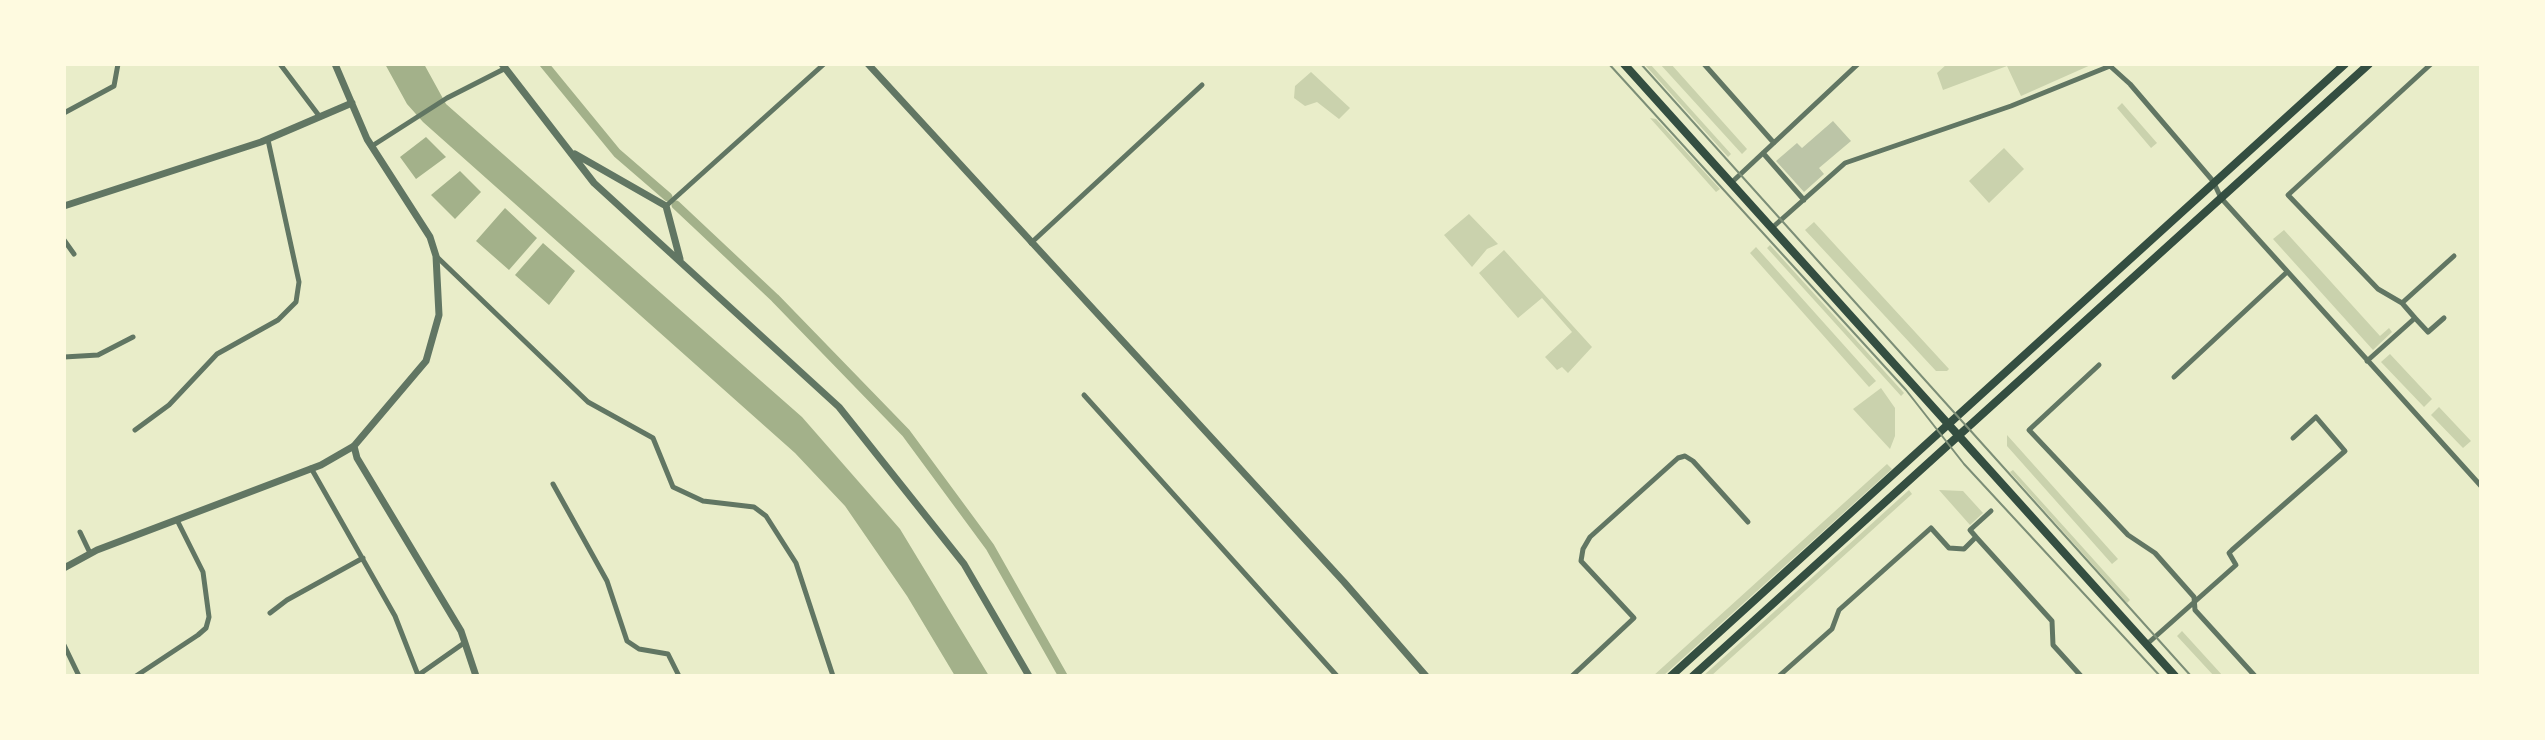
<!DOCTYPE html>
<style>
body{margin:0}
#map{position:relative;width:2545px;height:740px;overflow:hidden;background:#e9edc9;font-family:"Archivo Narrow",sans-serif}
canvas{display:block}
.frame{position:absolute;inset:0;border:66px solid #fefae0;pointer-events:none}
</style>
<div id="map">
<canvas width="2545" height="740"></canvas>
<div class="frame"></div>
</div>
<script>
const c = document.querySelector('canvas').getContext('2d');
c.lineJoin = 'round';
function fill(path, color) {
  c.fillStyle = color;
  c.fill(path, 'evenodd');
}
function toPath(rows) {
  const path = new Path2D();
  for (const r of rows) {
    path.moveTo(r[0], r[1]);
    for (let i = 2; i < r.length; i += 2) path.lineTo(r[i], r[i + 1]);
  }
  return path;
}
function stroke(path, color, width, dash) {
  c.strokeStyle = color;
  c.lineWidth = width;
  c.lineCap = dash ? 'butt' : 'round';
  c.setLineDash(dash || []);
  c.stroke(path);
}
const green = toPath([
 [1644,64,1650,64,1731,154,1728,157],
 [1660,64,1671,64,1747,149,1742,154],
 [1947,64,2093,64,2021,96,2007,66,1943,90,1937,73],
 [1311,72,1350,108,1339,119,1317,102,1305,106,1294,98,1295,86],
 [2122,103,2157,143,2151,148,2117,108],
 [1650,118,1656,119,1720,189,1716,192],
 [2004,148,2024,169,1989,203,1969,181],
 [1469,214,1498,244,1487,249,1472,267,1444,235],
 [1814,222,1949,369,1947,371,1936,371,1805,230],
 [2284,230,2380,336,2389,328,2392,332,2373,350,2273,239],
 [1770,245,1904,393,1901,396,1767,248],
 [1756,247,1876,381,1869,387,1750,253],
 [1504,250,1592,347,1568,373,1562,367,1557,370,1545,357,1572,332,1542,298,1518,318,1479,273],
 [2390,354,2432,399,2424,407,2381,362],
 [1881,388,1895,408,1895,436,1890,449,1853,409],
 [2439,407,2471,441,2463,448,2431,415],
 [2007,435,2118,559,2112,564,2007,446],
 [1887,464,1892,469,1663,676,1653,676],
 [2013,470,2130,600,2127,603,2010,472],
 [1909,490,1912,494,1711,676,1703,676],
 [1939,490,1963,491,1983,513,1970,525],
 [2182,631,2223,676,2214,676,2177,636]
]);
const water = toPath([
 [385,64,424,64,446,104,802,417,900,529,989,676,955,676,907,596,845,506,795,453,423,122,407,104],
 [426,137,446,157,416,179,400,157],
 [460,171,481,192,455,219,431,195],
 [505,208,537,238,509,270,476,241],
 [543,243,575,271,549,305,515,275]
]);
const canal = toPath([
 [544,64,617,153,668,197],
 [676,205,775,298,906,433,990,547,1063,676]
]);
const building = toPath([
 [1833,121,1851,141,1819,168,1824,174,1804,192,1776,161,1797,143,1802,148]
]);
const minor = toPath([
 [280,64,320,117],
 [1704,64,1774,143],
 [64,113,114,86,118,64],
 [372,146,447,98,504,69],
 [1763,153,1804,200],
 [1731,183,1858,64],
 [666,206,824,64],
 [1773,227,1845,163,2011,106,2110,66,2130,84,2213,181,2221,198,2481,486],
 [64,240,74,254],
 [1031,243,1202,85],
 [436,256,588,402,653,438,673,487,703,501,754,507,766,516,796,563,833,676],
 [2402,303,2378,289,2288,195,2431,64],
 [2415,318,2428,332,2444,318],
 [64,357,98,355,133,337],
 [2367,361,2415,318,2402,303,2454,256],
 [2099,365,2029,430,2128,535,2155,553,2194,597,2195,610,2255,676],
 [2174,377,2287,272],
 [1084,395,1337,676],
 [135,430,169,405,217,354,278,320,296,302,299,282,268,140],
 [311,468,395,616,418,675],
 [553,484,607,581,627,641,639,649,668,654,679,676],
 [80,532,90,553],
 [1976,537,1970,530,1991,511],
 [270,613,287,600,363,558],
 [2147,644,2236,565,2229,553,2232,550,2345,451,2316,417,2293,438],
 [64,645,79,676],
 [136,676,198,635,206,628,209,617,203,572,177,520],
 [417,676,464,643],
 [1572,676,1634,618,1581,561,1583,549,1590,537,1678,458,1685,456,1693,461,1748,522],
 [1779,676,1832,629,1839,610,1931,528,1949,548,1964,549,1976,537,2052,621,2053,645,2081,676]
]);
const tertiary = toPath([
 [502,64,594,183,839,407,964,564,1029,676],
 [868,64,1344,582,1426,676],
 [575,154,666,206,680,259],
 [64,206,261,142,352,103],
 [354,446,357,458,461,631,476,676],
 [64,568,97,550,321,465,354,446,426,361,439,315,436,256,430,237,367,139,335,64]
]);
const primary = toPath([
 [1624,64,2175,676],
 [1671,676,2345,64],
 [1693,676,2369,64]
]);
const tram = toPath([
 [1609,64,1906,390,1964,464,2160,676],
 [1641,64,2191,676]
]);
fill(green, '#cad2ad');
fill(water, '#a3b18a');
stroke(canal, '#a3b18a', 9);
fill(building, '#bcc5a7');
stroke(minor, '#617663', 5);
stroke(tertiary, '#617663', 7);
stroke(primary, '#344e41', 8);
stroke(tram, '#7c8e77', 2);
</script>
